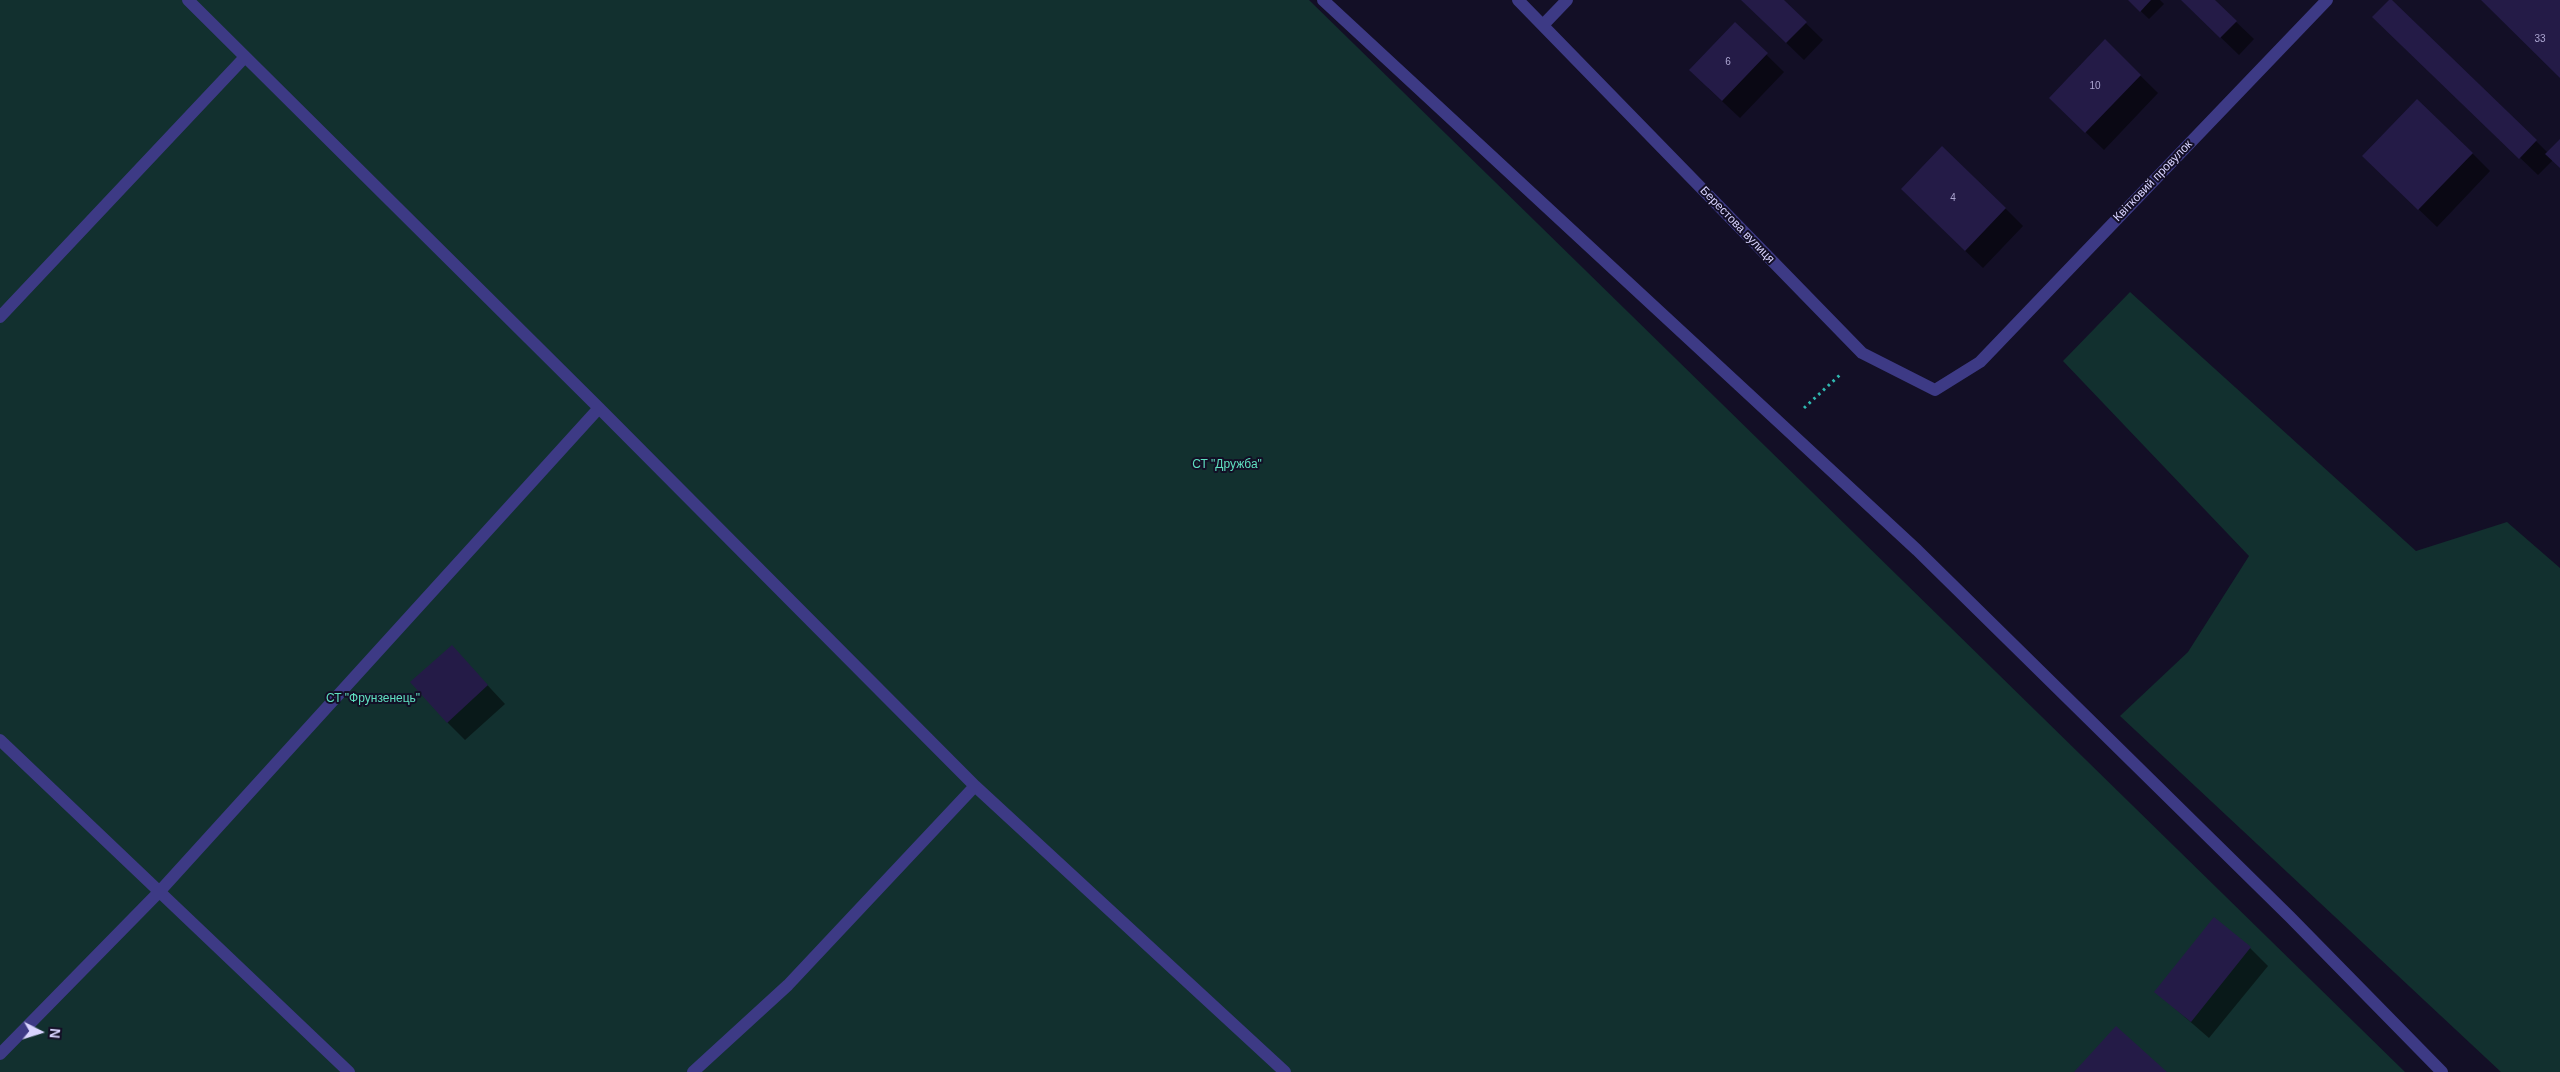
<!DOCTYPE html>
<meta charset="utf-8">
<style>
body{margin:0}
#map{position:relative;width:2560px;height:1072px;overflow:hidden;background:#130f26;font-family:Arial,sans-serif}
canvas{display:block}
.north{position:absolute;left:15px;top:1007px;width:50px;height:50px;-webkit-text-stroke:4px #130f26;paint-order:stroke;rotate:95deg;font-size:14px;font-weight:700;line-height:20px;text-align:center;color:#d9d4ff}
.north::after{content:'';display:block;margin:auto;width:18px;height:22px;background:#d9d4ff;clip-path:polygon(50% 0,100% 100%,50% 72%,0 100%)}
</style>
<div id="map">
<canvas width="2560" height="1072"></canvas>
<div class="north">N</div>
</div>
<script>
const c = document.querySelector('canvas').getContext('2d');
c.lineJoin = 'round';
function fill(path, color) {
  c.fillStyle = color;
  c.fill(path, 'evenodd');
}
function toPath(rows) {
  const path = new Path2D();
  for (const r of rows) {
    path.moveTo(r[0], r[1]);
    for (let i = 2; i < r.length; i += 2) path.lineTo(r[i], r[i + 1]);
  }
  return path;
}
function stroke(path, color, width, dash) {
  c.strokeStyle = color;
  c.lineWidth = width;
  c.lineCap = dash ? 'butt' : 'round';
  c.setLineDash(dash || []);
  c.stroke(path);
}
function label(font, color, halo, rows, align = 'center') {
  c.font = font + ' Arial,sans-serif';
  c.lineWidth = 4;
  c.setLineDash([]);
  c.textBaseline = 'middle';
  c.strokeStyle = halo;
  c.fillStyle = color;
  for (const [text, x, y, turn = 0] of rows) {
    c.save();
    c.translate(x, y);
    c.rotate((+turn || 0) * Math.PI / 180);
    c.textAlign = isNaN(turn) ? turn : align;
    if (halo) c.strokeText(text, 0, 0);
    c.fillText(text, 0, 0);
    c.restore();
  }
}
const green = toPath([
 [0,0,1309,0,2405,1072,0,1072],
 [2130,292,2416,551,2507,522,2560,568,2560,1072,2501,1072,2120,716,2188,652,2249,556,2063,361]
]);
const shadow = toPath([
 [1742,0,1782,0,1823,40,1804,60],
 [2129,0,2160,0,2164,4,2149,19],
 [2182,0,2213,0,2254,39,2239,55],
 [1735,24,1784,72,1740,118,1708,88],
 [2392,35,2536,141,2548,153,2560,140,2560,167,2553,160,2538,175],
 [2105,41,2158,93,2104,150,2068,115],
 [2472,153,2490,171,2437,227,2381,173],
 [1920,207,2005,208,2023,226,1983,268],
 [452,647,505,704,465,740,447,722],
 [2214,919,2250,948,2268,966,2209,1038,2156,992]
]);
const building = toPath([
 [1741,0,1784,0,1807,22,1786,43],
 [2128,0,2151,0,2140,12],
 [2181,0,2215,0,2237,21,2220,38],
 [2389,0,2392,0,2537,140,2519,159,2372,17],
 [2481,0,2560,0,2560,78],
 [1735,22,1768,53,1722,101,1689,70],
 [2105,39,2141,75,2085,133,2049,98],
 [2417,99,2473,153,2418,210,2362,156],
 [2560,139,2560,168,2545,154],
 [1942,146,2006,208,1965,251,1901,189],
 [452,645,488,685,447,723,410,682],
 [2214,917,2251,947,2191,1022,2154,992],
 [2116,1026,2167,1072,2074,1072]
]);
const path = toPath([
 [1804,408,1842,373]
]);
const service = toPath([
 [188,0,599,408,975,786,1285,1072],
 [0,317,245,57],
 [0,740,349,1072],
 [0,1054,160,891,599,408],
 [693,1072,788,985,975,786]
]);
const minor = toPath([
 [1323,0,1917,550,2290,917,2442,1072],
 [1518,0,1862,353,1935,390,1980,362,2327,0],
 [1544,24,1567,0]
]);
const numberNames = [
 ["33",2540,39],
 ["6",1728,62],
 ["10",2095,86],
 ["4",1953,198]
];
const streetNames = [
 ["Квітковий провулок",2153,181,-46],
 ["Берестова вулиця",1737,225,46]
];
const parkNames = [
 ["СТ \"Дружба\"",1227,465],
 ["СТ \"Фрунзенець\"",373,699]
];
fill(green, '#12302f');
fill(shadow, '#0007');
fill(building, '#241b47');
stroke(path, '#2fb8b0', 3, [2.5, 4]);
stroke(service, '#3d3a85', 12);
stroke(minor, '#3d3a85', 12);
label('10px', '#aca6d1', null, numberNames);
label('12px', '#d9d4ff', '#130f26', streetNames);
label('12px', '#5fe0c0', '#130f26', parkNames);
</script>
